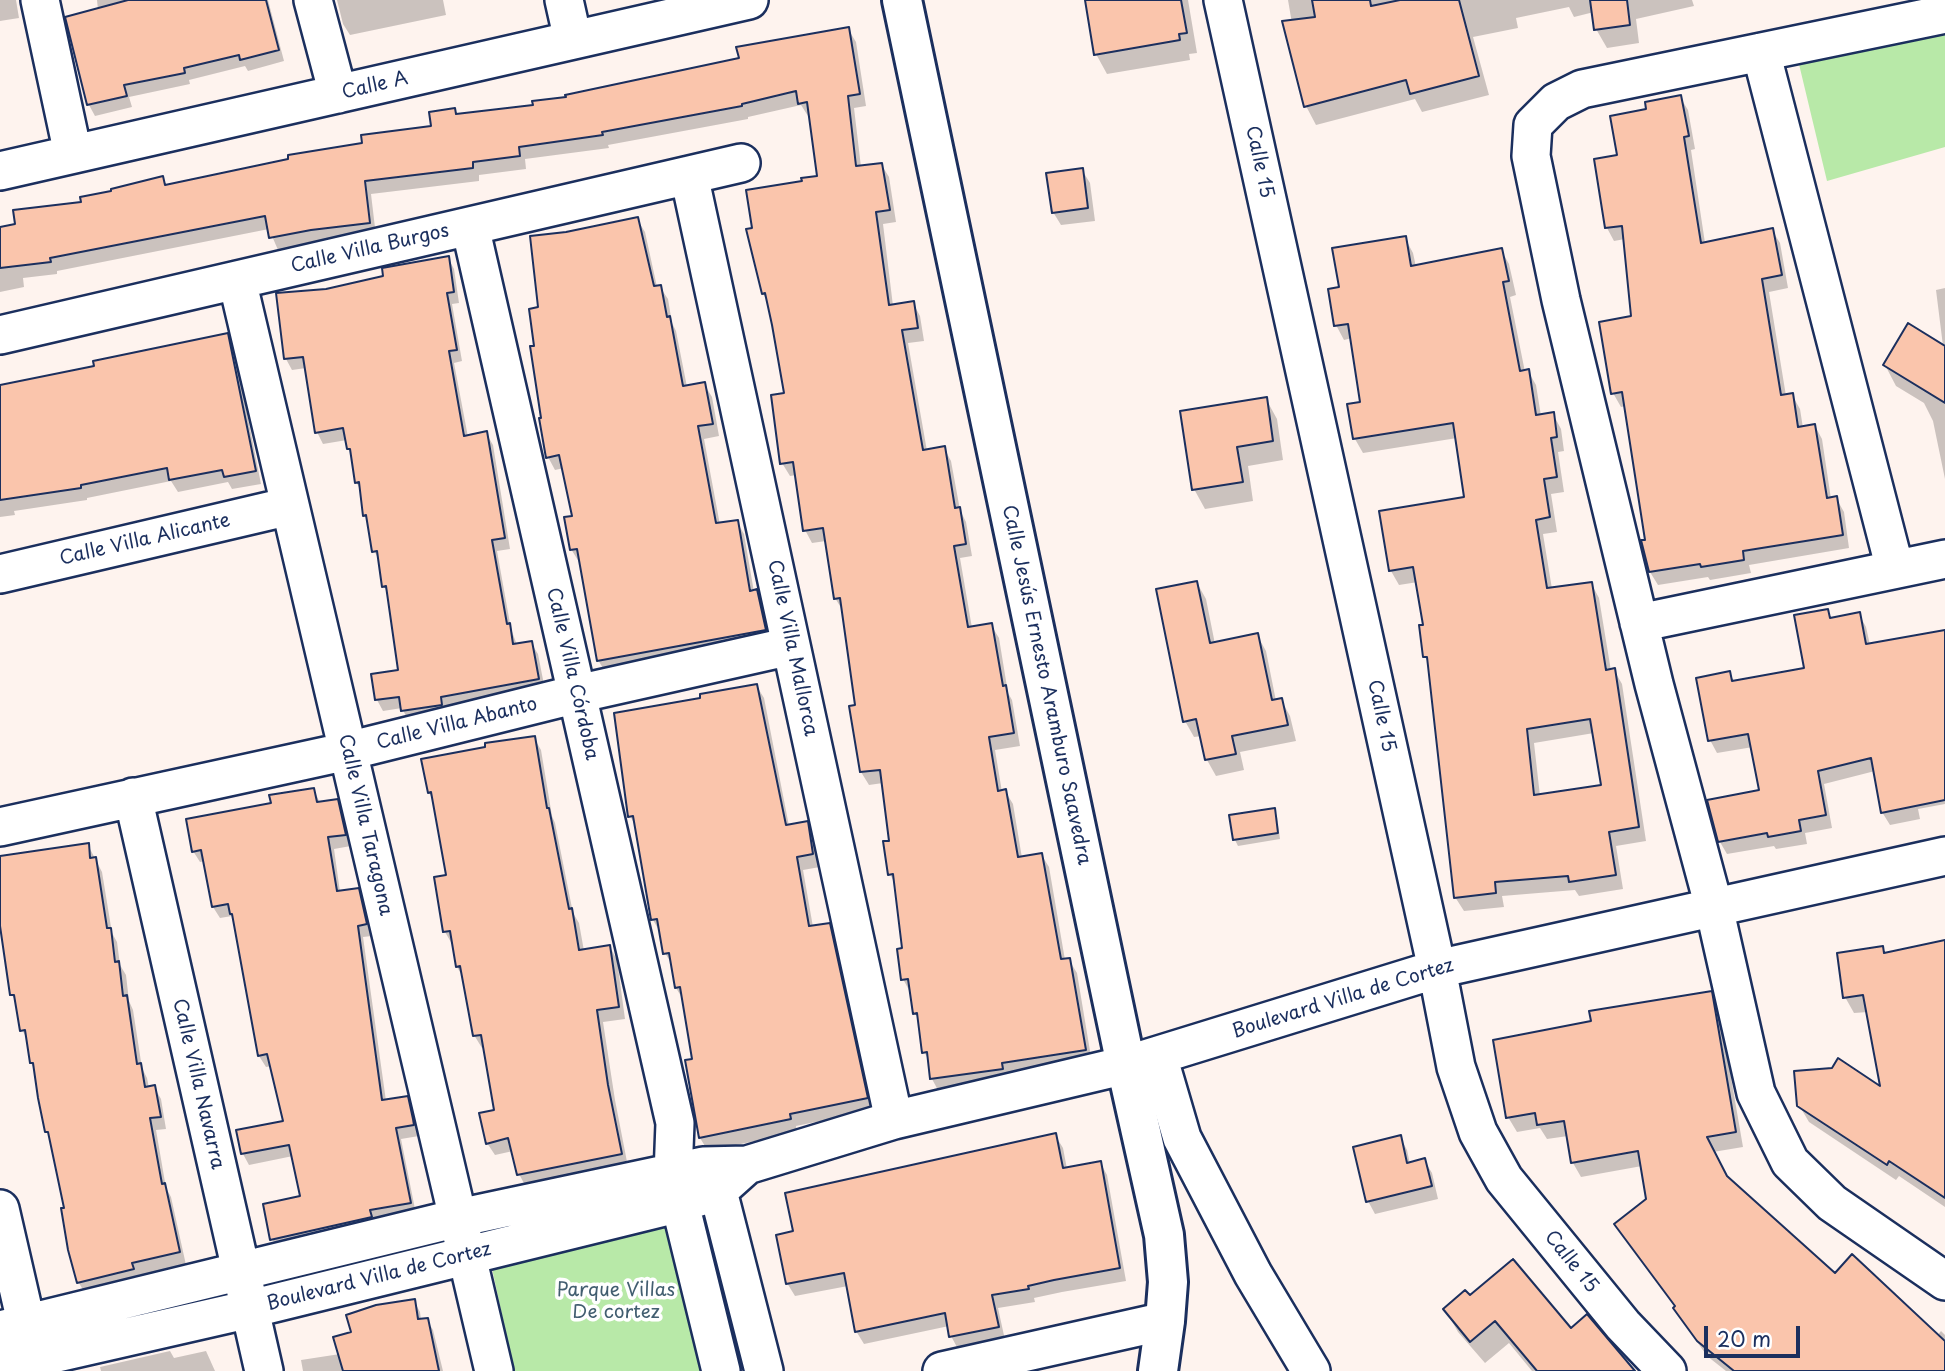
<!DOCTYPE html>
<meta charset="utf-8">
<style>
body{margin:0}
#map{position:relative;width:1945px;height:1371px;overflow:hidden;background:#fef3ee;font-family:"Playpen Sans",sans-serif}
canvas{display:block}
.scale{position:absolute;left:1704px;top:1326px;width:96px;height:32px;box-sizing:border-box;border:4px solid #1b2f5e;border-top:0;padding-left:9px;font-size:21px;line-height:24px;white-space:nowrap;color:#1b2f5e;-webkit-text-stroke:5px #fff;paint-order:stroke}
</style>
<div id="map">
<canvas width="1945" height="1371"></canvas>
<div class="scale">20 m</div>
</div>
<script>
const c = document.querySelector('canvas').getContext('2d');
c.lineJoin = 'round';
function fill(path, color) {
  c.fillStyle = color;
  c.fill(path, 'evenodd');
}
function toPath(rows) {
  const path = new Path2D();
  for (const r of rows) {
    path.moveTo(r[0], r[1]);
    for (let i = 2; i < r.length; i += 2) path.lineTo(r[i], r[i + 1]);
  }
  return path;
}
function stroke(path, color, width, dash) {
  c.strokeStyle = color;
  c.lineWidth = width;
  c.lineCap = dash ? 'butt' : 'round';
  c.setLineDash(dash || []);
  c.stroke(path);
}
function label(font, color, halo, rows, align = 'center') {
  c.font = font + ' "Playpen Sans",sans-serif';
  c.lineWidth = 7;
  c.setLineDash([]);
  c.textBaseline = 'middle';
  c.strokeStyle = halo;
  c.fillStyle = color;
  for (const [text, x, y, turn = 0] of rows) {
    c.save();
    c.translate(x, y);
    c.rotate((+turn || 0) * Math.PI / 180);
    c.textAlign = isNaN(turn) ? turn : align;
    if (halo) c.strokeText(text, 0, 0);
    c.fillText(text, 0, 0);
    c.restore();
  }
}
const green = toPath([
 [1945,29,1945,147,1827,181,1798,60],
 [669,1220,702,1371,514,1371,490,1259]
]);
const shadow = toPath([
 [0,0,16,0,19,18,0,21],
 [97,0,268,0,284,61,248,71,245,66,189,80,190,84,129,97,132,107,95,116,89,105,67,18,98,10],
 [337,0,443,0,446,15,350,35,343,24],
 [1087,0,1188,0,1197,53,1189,54,1190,60,1107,74,1096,54],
 [1288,0,1394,0,1394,3,1408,0,1692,0,1694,6,1636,19,1639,43,1607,48,1596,29,1594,12,1574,17,1569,7,1516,18,1518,28,1473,37,1489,95,1422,112,1415,99,1316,125,1306,106],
 [848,29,856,42,866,106,854,108,861,167,881,164,889,177,896,222,883,224,893,306,913,303,920,316,924,341,908,343,927,451,944,448,951,461,960,510,966,522,972,556,960,558,972,628,991,625,999,638,1008,693,1012,700,1020,746,995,750,1002,792,1005,791,1013,804,1022,858,1041,854,1049,867,1065,960,1069,960,1077,973,1092,1063,939,1092,932,1079,930,1062,924,1052,920,1022,915,1013,910,992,903,979,904,950,896,886,890,874,891,842,883,783,869,785,861,772,857,707,843,611,835,598,826,541,812,543,805,530,797,475,790,476,782,463,786,395,769,303,763,294,748,230,753,229,804,183,819,177,811,115,808,116,801,105,748,117,748,119,608,145,609,148,525,159,526,169,479,175,479,181,371,194,376,236,318,242,278,250,269,229,57,271,57,274,23,278,24,287,0,292,0,230,113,192,162,178,167,186,364,145,433,127,455,110,458,116,535,106,741,59],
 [1680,97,1688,110,1695,149,1691,150,1705,243,1772,230,1780,243,1788,288,1769,292,1786,396,1792,395,1800,409,1803,428,1815,426,1822,439,1831,499,1836,498,1844,512,1849,548,1749,565,1751,573,1710,580,1708,577,1658,585,1650,572,1626,406,1621,407,1613,393,1633,318,1625,239,1614,241,1607,228,1596,160,1619,157,1648,110],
 [1082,170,1090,183,1095,221,1061,225,1053,212],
 [637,219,645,232,657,287,660,287,668,299,672,323,676,331,687,387,704,384,712,397,719,436,704,439,720,525,737,522,744,534,754,592,756,591,764,604,772,643,606,673,598,660,581,562,579,562,571,549,574,518,564,468,555,470,548,457,536,347,540,309,566,233],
 [1405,238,1413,253,1416,267,1501,250,1509,264,1516,295,1510,297,1525,372,1528,371,1536,385,1541,416,1553,414,1561,429,1564,451,1558,452,1564,492,1551,494,1557,532,1543,534,1552,589,1591,583,1599,598,1611,671,1614,670,1622,684,1646,841,1616,846,1623,889,1579,896,1575,890,1502,896,1504,907,1464,911,1455,897,1430,665,1425,657,1425,626,1418,582,1399,585,1391,571,1381,512,1466,498,1457,438,1363,453,1355,439,1349,405,1362,403,1352,338,1344,340,1336,325,1341,288],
 [1594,733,1603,786,1540,796,1534,743],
 [448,258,454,269,459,303,452,304,462,361,454,363,468,437,486,433,493,445,510,549,497,551,511,629,517,645,531,643,538,654,545,690,409,722,402,708,383,711,377,700,373,675,400,671,389,596,384,586,380,561,374,551,369,522,365,515,362,492,356,482,352,455,347,440,323,444,317,432,306,368,292,370,286,359,278,295,326,291,385,277],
 [1945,288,1945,479,1933,421,1924,403,1896,386,1885,365,1943,346,1936,290],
 [227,335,234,348,261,484,232,489,228,482,178,492,171,481,87,498,87,500,14,511,15,515,0,517,0,387,62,376],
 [1266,399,1277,419,1283,460,1248,466,1253,501,1205,509,1194,489],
 [1197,583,1206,599,1215,644,1257,635,1266,651,1276,701,1281,700,1290,716,1296,741,1240,752,1244,770,1216,776,1207,760,1202,736,1194,737,1185,721],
 [1827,611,1832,619,1859,614,1866,627,1870,645,1945,632,1945,804,1918,809,1920,819,1890,825,1882,812,1875,771,1824,784,1832,828,1805,833,1807,844,1776,849,1774,846,1727,854,1720,842,1761,792,1753,747,1717,753,1710,740,1729,673,1735,682,1806,669],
 [756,685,764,698,789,826,807,823,814,836,820,867,803,870,813,927,829,925,836,937,874,1110,796,1126,797,1132,708,1151,700,1138,687,1062,694,1060,684,1001,676,988,673,966,665,953,660,932,653,920,638,830,630,816,702,700],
 [534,738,541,750,552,816,555,823,573,913,579,923,584,951,610,947,617,960,625,1019,603,1022,615,1100,628,1167,526,1187,519,1174,513,1151,495,1155,487,1143,496,1111,485,1047,482,1048,474,1035,464,979,457,967,454,944,452,944,445,932,436,879,448,876,435,802,429,793],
 [314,790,320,803,337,801,343,812,351,846,334,849,340,892,358,890,364,901,372,936,363,937,386,1101,407,1098,413,1109,419,1132,419,1136,401,1139,416,1214,279,1250,272,1239,303,1198,293,1156,249,1165,243,1154,238,1132,285,1122,272,1066,266,1067,259,1056,232,916,220,918,213,907,205,861,200,862,193,851,273,805],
 [1274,810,1277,816,1280,839,1238,846,1235,840],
 [88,845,102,872,112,933,117,942,120,965,126,975,129,1001,133,1010,142,1068,147,1078,149,1088,154,1087,161,1099,166,1129,156,1130,166,1188,171,1197,186,1265,138,1275,140,1281,86,1295,79,1283,70,1249,66,1209,51,1138,47,1132,35,1070,31,1063,29,1042,22,1030,18,1004,12,995,0,912,0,857],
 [1945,942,1945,1207,1899,1176,1896,1180,1809,1122,1799,1105,1882,1090,1868,1012,1854,1013,1845,997,1882,948,1886,954],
 [1711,993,1719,1008,1743,1147,1713,1152,1727,1178,1835,1276,1937,1336,1941,1331,1945,1335,1945,1371,1726,1371,1707,1356,1684,1323,1676,1308,1616,1224,1648,1200,1642,1166,1581,1177,1573,1163,1568,1136,1547,1139,1540,1128,1517,1132,1508,1117,1593,1023],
 [1055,1135,1063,1148,1067,1169,1100,1162,1107,1175,1126,1281,1062,1292,1034,1298,1035,1302,998,1308,1005,1340,958,1349,951,1336,949,1326,864,1344,856,1331,848,1286,795,1296,787,1283,795,1233],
 [1400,1137,1407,1150,1410,1164,1424,1160,1432,1173,1438,1199,1375,1214,1368,1201],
 [1469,1298,1570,1331,1633,1371,1532,1371,1509,1343,1485,1363,1458,1332,1445,1309],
 [414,1301,420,1312,421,1320,427,1320,433,1330,443,1371,303,1371,301,1360,340,1354,353,1333],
 [170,1351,174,1358,206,1351,215,1371,101,1371,100,1367]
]);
const building = toPath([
 [128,0,266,0,279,50,240,60,239,55,184,68,185,73,124,85,127,96,87,105,65,17,128,0],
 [1085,0,1181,0,1187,33,1179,34,1180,40,1094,55,1085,0],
 [1312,0,1370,0,1371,6,1400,0,1459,0,1479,76,1410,94,1406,80,1304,107,1282,21,1315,17,1312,0],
 [1590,0,1627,0,1630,25,1594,30,1590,0],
 [849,27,860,94,848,96,856,166,882,163,890,210,876,212,889,305,914,301,918,328,902,330,923,450,945,446,955,508,960,507,966,544,954,546,968,627,992,623,1003,686,1006,685,1014,733,989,737,998,791,1006,789,1018,857,1042,853,1061,959,1070,958,1086,1050,1002,1063,1003,1069,930,1079,927,1052,922,1053,917,1013,913,1014,908,979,901,980,897,949,902,948,893,874,888,875,883,841,889,841,880,770,860,772,849,706,855,705,840,598,834,599,823,528,803,531,793,462,780,464,771,395,784,393,772,325,765,293,762,294,746,229,752,228,746,190,802,181,801,178,817,176,807,102,798,104,796,91,742,104,742,106,602,132,603,135,519,147,520,156,473,162,473,168,365,181,370,223,311,230,269,238,265,216,50,258,51,262,0,268,0,227,15,224,13,210,81,202,80,197,111,191,111,189,163,176,165,185,288,159,288,155,362,143,361,135,431,126,429,112,455,108,456,114,533,105,532,101,566,97,565,95,739,58,736,47,849,27],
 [1681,95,1689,136,1684,137,1701,243,1773,228,1782,275,1762,279,1781,395,1793,393,1798,427,1815,424,1827,498,1837,496,1843,535,1743,551,1744,560,1701,567,1700,564,1649,572,1641,540,1645,540,1622,392,1611,394,1599,322,1631,316,1622,226,1605,228,1594,159,1617,155,1610,116,1646,109,1645,102,1681,95],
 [1083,168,1088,208,1052,213,1046,173,1083,168],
 [638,217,654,286,661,285,667,317,670,316,683,386,705,382,713,424,698,426,716,523,738,520,750,591,757,589,766,630,597,661,577,549,570,550,564,517,572,516,559,455,546,458,539,418,541,418,530,346,534,346,529,309,538,307,530,236,566,232,638,217],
 [1406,236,1411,266,1502,248,1509,281,1503,282,1520,371,1529,369,1536,415,1554,412,1557,437,1551,438,1557,477,1544,479,1550,517,1536,520,1547,588,1592,582,1606,670,1615,668,1639,827,1609,832,1616,875,1569,882,1568,876,1495,882,1496,893,1454,898,1427,657,1423,657,1419,625,1423,625,1413,567,1389,571,1379,511,1464,497,1453,423,1353,439,1347,404,1360,402,1348,324,1334,326,1328,289,1339,287,1332,248,1406,236],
 [1590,719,1601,785,1534,795,1527,729,1590,719],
 [449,256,454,292,447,293,457,350,449,351,464,436,487,431,505,538,492,540,507,624,510,623,513,644,532,641,539,679,441,697,442,705,401,711,399,697,375,700,371,674,398,670,386,586,382,587,377,551,372,552,366,515,363,516,359,482,355,483,350,449,347,449,343,428,315,433,303,357,284,359,276,293,326,289,383,276,382,268,449,256],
 [1908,323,1945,346,1945,403,1883,365,1908,323],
 [228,333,256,471,224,477,222,470,169,480,167,468,81,485,81,488,0,500,0,385,94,366,93,361,228,333],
 [1267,397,1273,441,1237,447,1243,482,1192,490,1180,411,1267,397],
 [1197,581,1210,643,1258,633,1272,700,1282,698,1288,725,1232,736,1236,754,1205,760,1196,719,1183,722,1156,589,1197,581],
 [1828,609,1830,618,1860,612,1866,644,1945,630,1945,800,1881,813,1871,758,1818,771,1826,815,1799,820,1801,831,1768,837,1767,833,1718,842,1707,800,1759,790,1748,734,1708,741,1696,678,1730,671,1732,681,1804,668,1794,615,1828,609],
 [757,684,786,825,808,821,813,854,797,857,809,926,830,923,868,1098,790,1114,791,1119,699,1138,685,1060,692,1059,680,987,675,988,669,953,663,954,657,919,651,920,633,816,628,817,614,713,700,698,700,694,757,684],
 [535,736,547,808,549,808,569,909,572,908,579,950,610,945,619,1007,597,1010,608,1085,622,1154,517,1175,508,1138,486,1144,479,1113,494,1110,481,1035,473,1036,460,966,456,967,450,931,443,932,434,877,446,875,431,792,428,793,421,759,485,747,485,743,535,736],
 [314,788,317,802,338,799,346,835,328,837,337,891,359,888,367,924,358,926,382,1100,408,1096,413,1119,414,1125,396,1128,411,1203,370,1210,372,1217,270,1240,263,1204,300,1196,289,1145,241,1154,236,1130,283,1121,267,1054,258,1056,232,914,230,914,228,904,212,907,201,850,192,852,186,819,271,803,269,795,314,788],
 [1275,808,1278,833,1233,840,1229,815,1275,808],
 [89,843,90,858,96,857,107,928,111,928,115,962,119,961,123,996,127,995,137,1064,141,1063,145,1087,155,1085,161,1117,150,1118,162,1184,165,1183,180,1252,132,1263,134,1269,77,1283,68,1250,61,1208,64,1208,48,1132,45,1132,38,1098,33,1063,30,1063,25,1030,20,1031,14,995,10,995,0,926,0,856,89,843],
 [1945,940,1945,1198,1889,1161,1887,1165,1797,1106,1794,1071,1832,1068,1838,1058,1880,1086,1863,995,1843,998,1837,953,1883,946,1884,953,1945,940],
 [1712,991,1736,1132,1707,1137,1727,1176,1835,1273,1852,1254,1945,1341,1945,1371,1734,1371,1697,1341,1673,1308,1675,1306,1614,1224,1646,1199,1638,1151,1571,1163,1564,1121,1537,1125,1535,1113,1506,1118,1493,1040,1591,1021,1589,1011,1712,991],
 [1056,1133,1063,1168,1101,1161,1120,1268,1054,1280,1028,1286,1029,1289,992,1295,999,1327,949,1337,945,1313,855,1332,844,1273,786,1284,776,1235,793,1231,785,1193,1056,1133],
 [1401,1135,1407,1163,1425,1158,1432,1186,1366,1202,1353,1147,1401,1135],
 [1513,1259,1571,1328,1587,1314,1635,1371,1537,1371,1495,1321,1470,1342,1443,1309,1465,1290,1470,1295,1513,1259],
 [415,1299,418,1319,428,1318,439,1371,343,1371,333,1337,351,1332,346,1315,376,1305,415,1299]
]);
const minor = toPath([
 [40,0,73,154],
 [313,0,338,94],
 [564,0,573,40],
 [1223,0,1437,969,1456,1067,1478,1132,1504,1179,1623,1325,1667,1371],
 [1945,14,1582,89,1556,102,1533,125,1531,156,1561,300,1654,684,1714,907,1756,1093,1790,1162,1832,1203,1945,1281],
 [1761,52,1895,569],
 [0,171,749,0],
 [689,175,894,1120],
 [470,226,675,1123,673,1175,721,1371],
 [237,280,494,1371],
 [0,335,741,163],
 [0,574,290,506],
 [1639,623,1945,559],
 [133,797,264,1371],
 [0,827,348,751,577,694,791,646],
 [1158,1056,1182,1138,1253,1274,1311,1371],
 [706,1171,718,1191,764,1371],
 [0,1209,32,1348],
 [0,1330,458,1218,703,1166,747,1165,894,1120,1126,1065,1437,969,1945,856],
 [0,1366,250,1309,680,1203,718,1191,747,1165],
 [942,1371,1165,1321]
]);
const tertiary = toPath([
 [902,0,1126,1065,1164,1235,1168,1282,1165,1321,1158,1371]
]);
const streetNames = [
 ["Calle A",375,86,-13],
 ["Calle 15",1259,162,78],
 ["Calle Villa Burgos",370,249,-13],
 ["Calle Villa Alicante",145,540,-13],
 ["Calle Villa Mallorca",792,648,78],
 ["Calle Villa Córdoba",572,674,77],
 ["Calle Jesús Ernesto Aramburo Saavedra",1046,685,78],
 ["Calle 15",1381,716,78],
 ["Calle Villa Abanto",457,724,-14],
 ["Calle Villa Taragona",365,825,77],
 ["Boulevard Villa de Cortez",1343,999,-17],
 ["Calle Villa Navarra",198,1084,77],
 ["Calle 15",1571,1262,51],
 ["Boulevard Villa de Cortez",379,1277,-14]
];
const parkNames = [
 ["Parque Villas",616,1291],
 ["De cortez",616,1313]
];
fill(green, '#b8e9a8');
fill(shadow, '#0003');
fill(building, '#fac5ac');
stroke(building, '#1b2f5e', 2);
stroke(minor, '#1b2f5e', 42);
stroke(tertiary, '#1b2f5e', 44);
stroke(minor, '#fff', 37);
stroke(tertiary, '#fff', 38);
label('19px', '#1b2f5e', '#fff', streetNames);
label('19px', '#425e70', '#fff', parkNames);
</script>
